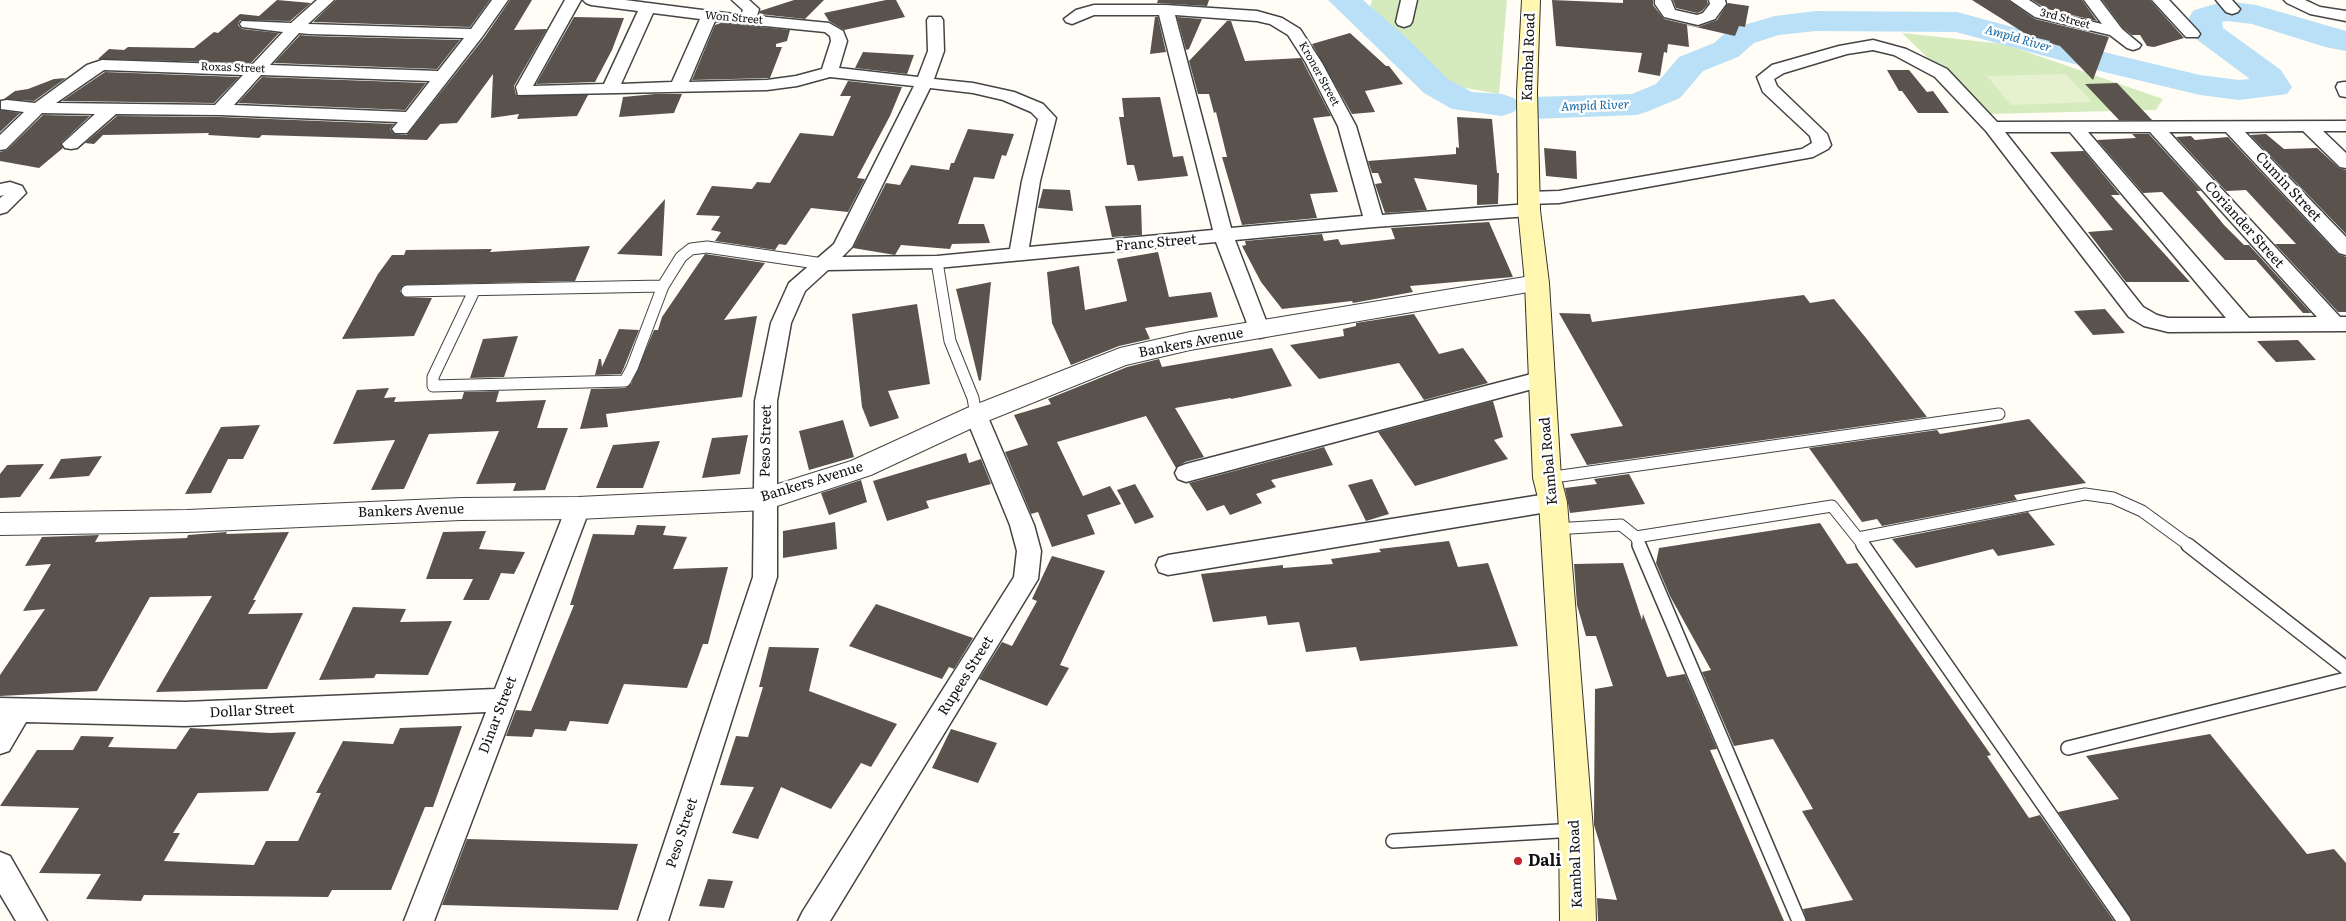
<!DOCTYPE html>
<style>
body{margin:0}
canvas{display:block;background:#fffdf5}
</style>
<canvas width="2346" height="921"></canvas>
<script>
const c = document.querySelector('canvas').getContext('2d');
c.lineJoin = 'round';
function fill(path, color) {
  c.fillStyle = color;
  c.fill(path, 'evenodd');
}
function toPath(rows) {
  const path = new Path2D();
  for (const r of rows) {
    path.moveTo(r[0], r[1]);
    for (let i = 2; i < r.length; i += 2) path.lineTo(r[i], r[i + 1]);
  }
  return path;
}
function stroke(path, color, width, dash) {
  c.strokeStyle = color;
  c.lineWidth = width;
  c.lineCap = dash ? 'butt' : 'round';
  c.setLineDash(dash || []);
  c.stroke(path);
}
function label(font, color, halo, rows, align = 'center') {
  c.font = font + ' Literata,serif';
  c.lineWidth = 5;
  c.setLineDash([]);
  c.textBaseline = 'middle';
  c.strokeStyle = halo;
  c.fillStyle = color;
  for (const [text, x, y, turn = 0] of rows) {
    c.save();
    c.translate(x, y);
    c.rotate((+turn || 0) * Math.PI / 180);
    c.textAlign = isNaN(turn) ? turn : align;
    if (halo) c.strokeText(text, 0, 0);
    c.fillText(text, 0, 0);
    c.restore();
  }
}
const green = toPath([
 [1372,0,1507,0,1499,94,1443,84,1369,11],
 [1902,33,2004,44,2163,99,2156,110,1986,114]
]);
const pitch = toPath([
 [2066,74,2092,102,2011,105,1987,76]
]);
const river = toPath([
 [1328,0,1363,0,1407,38,1448,79,1472,92,1502,94,1514,98,1519,104,1521,101,1533,97,1632,94,1656,84,1679,57,1714,43,1730,29,1775,16,1816,11,1957,12,2112,54,2200,75,2239,80,2250,79,2196,39,2192,32,2189,17,2194,10,2226,1,2256,5,2346,31,2346,51,2325,47,2252,24,2227,21,2222,22,2223,28,2281,70,2292,87,2287,94,2239,100,2200,95,2104,72,1956,32,1816,31,1779,35,1754,43,1738,57,1703,71,1680,98,1649,111,1637,115,1533,119,1521,115,1516,109,1514,112,1502,116,1452,109,1424,93,1328,0]
]);
const building = toPath([
 [277,0,311,3,290,21,240,20,238,25,242,29,279,33,251,63,98,59,109,49,124,50,128,47,194,48,214,32,218,33,240,14,259,16],
 [336,0,490,0,470,27,313,22],
 [510,0,532,0,514,30,547,29,514,86,516,95,588,95,577,116,517,119,519,114,491,118,493,74,457,123,440,124,427,140,262,135,259,138,208,135,209,133,103,135,94,144,85,143,117,116,220,117,394,124,390,129,394,134,407,135,484,38],
 [794,0,824,0,805,19,759,14,760,11],
 [886,0,896,0,905,17,844,30,829,21,824,13],
 [1158,0,1209,0,1207,6,1157,3],
 [1552,0,1623,3,1623,0,1653,0,1653,5,1664,19,1698,27,1717,20,1728,3,1749,6,1745,27,1739,26,1735,36,1687,25,1689,47,1668,44,1667,53,1664,52,1660,76,1638,72,1642,53,1556,46],
 [1673,0,1707,0,1708,4,1702,11,1697,13,1676,8],
 [1972,0,2008,0,2035,19,2109,37,2093,80,2060,46,2049,43,2050,41,2029,36],
 [2032,0,2082,0,2097,21,2047,9],
 [2102,0,2150,0,2184,38,2154,47,2147,46,2140,35,2132,35,2123,28],
 [574,17,624,18,612,50,595,82,536,84],
 [1155,17,1158,17,1166,52,1150,54],
 [1177,17,1202,19,1189,49,1186,50],
 [1227,21,1231,21,1245,61,1301,58,1331,116,1313,118,1338,192,1310,194,1317,218,1242,225,1222,157,1227,157,1216,112,1214,113,1209,94,1198,94,1189,61],
 [721,23,790,30,787,41,776,44,776,47,782,47,770,78,692,80,715,25],
 [1350,33,1386,66,1389,66,1403,84,1365,91,1375,112,1352,114,1312,44],
 [300,35,309,36,460,40,437,69,274,63],
 [863,52,914,55,907,74,855,68],
 [1887,70,1909,70,1927,92,1933,91,1949,113,1918,113,1902,91,1899,91],
 [105,72,239,77,214,103,62,101],
 [262,77,426,83,405,110,238,103],
 [66,78,34,101,4,99,15,91,28,89,54,79],
 [848,81,902,87,890,116,857,178,865,179,848,212,811,208,786,245,779,244,775,250,715,241,721,232,711,230,720,216,696,215,712,186,752,189,757,182,770,183,800,133,833,136,851,96,840,96],
 [2117,83,2152,120,2119,120,2085,84],
 [655,94,682,94,674,113,619,117,623,97],
 [1160,97,1173,157,1183,156,1188,176,1138,181,1134,165,1127,165,1119,117,1124,117,1122,98],
 [0,110,20,113,0,132],
 [43,115,90,116,61,143,63,148,39,168,0,161,0,152,7,150],
 [1457,117,1492,119,1497,173,1499,173,1498,204,1477,205,1477,185,1414,178,1427,210,1385,213,1375,184,1382,183,1378,173,1372,173,1368,161,1456,154,1456,147,1459,148],
 [968,129,1014,134,1006,156,1002,155,994,179,974,177,958,224,984,224,990,243,952,244,950,249,901,245,895,255,853,248,886,183,900,185,911,165,949,170,951,163,954,163],
 [2132,134,2149,134,2201,191,2196,191,2224,225,2244,245,2249,245,2311,313,2303,313,2256,260,2225,260,2162,192,2143,193,2097,140,2136,138],
 [2266,134,2284,149,2317,148,2339,168,2346,170,2346,234,2250,135],
 [2191,136,2195,140,2228,137,2338,254,2346,257,2346,312,2338,312,2275,244,2296,244,2246,190,2226,191,2176,137],
 [1544,148,1576,151,1577,179,1546,176],
 [2084,151,2120,195,2111,195,2190,282,2126,282,2088,232,2113,230,2050,152],
 [1043,189,1070,190,1073,211,1038,208],
 [665,199,662,256,617,254],
 [1141,205,1142,235,1112,237,1105,206],
 [1489,222,1513,277,1410,286,1413,292,1353,303,1352,301,1282,309,1261,282,1242,246,1246,245,1245,241,1322,234,1324,241,1338,239,1341,245,1395,239,1391,228],
 [590,246,575,281,404,285,400,291,404,297,432,298,414,336,342,339,378,274,392,255,404,255,406,250,492,249,490,252],
 [1158,252,1169,297,1211,292,1218,317,1145,328,1150,339,1119,346,1071,365,1052,323,1047,272,1079,266,1085,310,1127,301,1117,259],
 [705,254,765,263,724,320,757,316,742,397,606,414,608,427,580,429,591,389,625,388,631,384,654,330,658,330,662,317],
 [991,282,981,380,979,381,956,289],
 [1804,295,1810,303,1834,299,1866,338,1927,417,1587,465,1570,434,1623,426,1559,313,1590,314,1592,322],
 [917,304,930,384,888,391,899,418,870,427,862,407,852,314],
 [2105,309,2125,333,2093,335,2074,311],
 [1414,314,1439,354,1463,348,1488,383,1424,400,1399,363,1319,379,1290,345,1344,336,1343,329,1356,326,1356,323],
 [619,329,639,330,625,365,621,374,595,375,599,359,601,359,602,367],
 [518,336,504,377,470,378,483,339],
 [2298,340,2316,360,2276,362,2257,341],
 [1272,348,1292,386,1231,399,1231,398,1175,408,1204,457,1185,462,1176,468,1146,416,1057,442,1083,496,1110,486,1121,504,1087,515,1095,534,1052,547,1038,512,1031,514,1005,452,1028,445,1014,415,1051,404,1048,399,1127,367,1159,359,1162,367],
 [389,388,384,398,396,397,394,402,462,399,464,392,499,391,496,402,546,400,537,428,568,428,545,490,513,491,516,483,476,484,499,431,429,434,404,489,371,490,395,440,333,444,357,390],
 [1493,401,1503,437,1494,440,1508,459,1415,486,1378,432],
 [2029,419,2086,483,2014,495,2017,500,1882,526,1877,519,1862,522,1809,448,1937,430,1940,434],
 [843,420,854,457,809,470,799,431],
 [260,425,243,459,228,459,211,493,185,494,221,427],
 [748,435,740,474,702,478,712,438],
 [660,441,643,488,596,488,613,445],
 [1324,447,1333,465,1271,480,1276,487,1256,494,1262,503,1230,515,1224,505,1207,511,1189,483],
 [966,453,969,463,981,459,991,484,926,501,929,508,887,521,873,481],
 [102,456,89,476,49,479,61,459],
 [44,464,20,497,0,498,0,474,7,465],
 [1629,474,1645,504,1570,513,1565,488,1597,484,1594,479],
 [1372,479,1389,514,1366,521,1348,485],
 [861,480,867,502,829,515,821,493],
 [1135,484,1154,517,1135,524,1117,490],
 [2028,512,2055,545,1998,556,1993,549,1916,568,1892,539],
 [835,522,837,549,783,558,783,531],
 [1820,523,1847,564,1857,563,1991,755,1987,756,2029,818,2040,815,2114,921,1807,921,1803,909,1853,900,1802,811,1813,809,1773,739,1734,746,1702,672,1711,670,1670,596,1656,563,1659,548],
 [637,525,666,526,663,535,687,537,673,569,728,567,708,644,703,644,687,688,624,684,608,724,570,721,566,731,535,729,532,737,506,736,516,710,531,711,574,605,570,605,593,534,634,535],
 [486,531,479,549,525,552,514,574,501,573,489,600,463,600,473,579,426,579,443,532],
 [227,532,226,534,289,532,253,600,256,600,248,614,303,613,267,689,156,692,212,596,150,597,97,691,0,696,0,675,45,609,23,611,51,564,25,566,42,537,99,535,95,542,187,538,188,535],
 [1449,541,1458,567,1488,563,1518,646,1360,661,1356,647,1306,652,1299,622,1268,625,1266,616,1213,622,1201,574,1283,565,1283,568,1333,564,1331,559,1381,552,1379,549],
 [1052,556,1105,571,1060,665,1069,668,1047,706,979,679,1002,642,1012,646,1037,601,1032,599],
 [1623,563,1642,620,1643,614,1667,677,1685,674,1717,749,1710,750,1784,921,1598,921,1597,898,1617,900,1594,825,1594,815,1595,689,1613,686,1596,636,1586,636,1577,605,1574,564],
 [876,604,973,638,954,669,949,667,942,679,849,646],
 [353,607,406,609,400,622,452,621,428,675,376,674,374,678,319,680],
 [769,647,819,648,809,691,897,724,871,767,861,763,831,809,781,787,758,839,732,833,754,787,720,785,736,736,748,737,763,687,759,687],
 [462,726,433,807,425,807,391,890,332,890,328,897,144,895,141,901,86,899,101,874,39,873,79,808,0,806,37,750,73,750,81,736,114,737,108,747,176,749,190,728,270,733,296,732,268,791,198,793,173,833,180,833,164,861,254,865,266,841,298,841,321,793,316,793,343,741,393,744,400,728],
 [951,729,997,743,978,783,932,768],
 [2210,734,2307,854,2334,849,2346,863,2346,921,2132,921,2058,812,2119,799,2086,756],
 [467,839,638,844,618,910,442,905],
 [708,879,733,881,724,908,699,906]
]);
const serviceFar1 = toPath([
 [937,262,950,341,973,398,976,415],
 [407,291,663,286],
 [474,291,433,377,433,386,625,381,632,368,663,286,681,257,691,249,707,247,823,264],
 [1547,478,1999,414],
 [1554,529,1621,525,1636,537,1640,546],
 [1636,537,1832,506,1864,546],
 [1858,538,2085,494,2113,498,2142,511,2190,546]
]);
const service = toPath([
 [1639,545,1799,921],
 [1863,545,2124,921],
 [2188,545,2346,668],
 [2068,748,2346,679],
 [1393,841,1575,830]
]);
const minor = toPath([
 [317,0,334,0,308,24,471,29,492,0,508,0,482,37,407,133,395,133,392,129,398,122,220,115,116,114,77,148,71,149,65,148,62,144,95,114,42,113,6,149,0,150,0,135,24,112,1,109,1,101,7,100,35,103,87,65,102,60,252,65,283,32,242,27,240,24,242,21,291,23,317,0],
 [299,33,309,34,464,38,438,71,270,65,299,33],
 [104,70,243,75,215,105,56,103,104,70],
 [261,75,430,81,406,112,234,105,261,75],
 [565,0,581,0,533,86,604,84,638,11,591,5,586,3,583,0,625,0,741,15,743,10,732,0,749,0,759,9,757,16,829,23,843,31,847,41,839,68,918,77,928,51,927,20,929,17,941,17,943,20,944,51,934,79,973,83,1014,92,1043,104,1056,118,1040,181,1029,247,1213,230,1159,15,1094,15,1072,24,1066,22,1064,19,1076,10,1094,5,1166,5,1257,11,1282,18,1300,29,1322,63,1356,126,1382,215,1529,204,1536,206,1538,210,1536,214,1529,216,1374,227,1235,240,1270,331,1267,336,1260,338,1253,336,1250,331,1216,242,937,268,828,270,805,291,791,323,777,401,777,577,668,921,638,921,753,577,755,401,771,323,789,283,834,244,914,86,830,77,797,86,767,90,518,95,516,87,565,0],
 [653,13,700,19,672,82,621,84,653,13],
 [1175,15,1257,21,1270,24,1288,35,1306,63,1338,126,1363,216,1231,228,1175,15],
 [715,21,825,32,830,36,831,41,822,69,796,76,767,80,689,82,715,21],
 [930,88,973,93,1003,100,1031,112,1038,119,1022,181,1010,249,937,256,842,257,852,247,930,88],
 [1401,0,1417,0,1412,22,1410,25,1404,27,1398,25,1396,22,1401,0],
 [1655,0,1671,0,1675,10,1697,15,1703,13,1710,4,1709,0,1725,0,1726,4,1715,19,1698,25,1664,17,1655,4,1655,0],
 [2010,0,2029,0,2046,11,2102,24,2084,0,2100,0,2122,29,2141,45,2139,48,2133,50,2127,48,2110,35,2035,17,2010,0],
 [2152,0,2169,0,2198,31,2200,34,2198,37,2186,37,2152,0],
 [2216,0,2232,0,2240,9,2238,12,2232,14,2226,12,2216,0],
 [2284,0,2305,0,2320,7,2346,11,2346,21,2310,14,2287,3,2284,0],
 [1873,40,1906,49,1947,69,1997,122,2346,121,2346,131,2323,131,2346,153,2346,168,2340,167,2303,131,2245,132,2346,237,2346,255,2339,253,2226,132,2169,132,2340,317,2346,317,2346,331,2168,332,2144,326,2129,317,1986,131,1935,77,1894,55,1873,50,1847,54,1784,73,1774,79,1777,86,1827,134,1831,145,1828,149,1813,157,1559,203,1528,204,1521,202,1519,198,1521,194,1528,192,1559,191,1802,149,1812,143,1810,136,1763,92,1757,77,1772,65,1839,46,1873,40],
 [2005,132,2070,132,2226,318,2168,318,2157,315,2143,307,2005,132],
 [2088,132,2150,132,2317,317,2249,318,2088,132],
 [2344,82,2346,82,2346,97,2340,96,2336,87,2338,83,2344,82],
 [10,182,22,186,26,193,7,212,0,214,0,198,4,195,0,196,0,184,10,182],
 [1543,371,1551,374,1554,379,1551,384,1186,482,1178,479,1175,473,1178,467,1186,464,1543,371],
 [976,407,984,409,987,415,1034,525,1041,551,1038,579,830,921,798,921,803,911,1014,577,1017,551,1010,525,965,415,968,409,976,407],
 [1553,493,1561,496,1565,502,1561,508,1553,511,1168,575,1159,572,1156,565,1159,558,1168,555,1553,493],
 [578,499,586,502,590,508,434,921,404,921,486,712,185,726,26,722,9,751,0,754,0,698,185,702,495,689,566,508,570,502,578,499],
 [0,852,10,856,47,921,16,921,0,894,0,852]
]);
const tertiary = toPath([
 [1537,275,1546,277,1549,283,1546,289,1190,350,1126,365,985,422,871,475,765,510,578,519,461,520,187,532,0,535,0,513,187,510,461,498,578,497,765,488,851,461,967,408,1120,348,1190,332,1537,275]
]);
const secondary = toPath([
 [1522,0,1540,0,1537,91,1540,210,1549,283,1561,478,1567,502,1593,830,1596,921,1560,921,1559,830,1539,502,1533,478,1525,283,1518,210,1517,91,1522,0]
]);
const markers = [
 [1518,861,5,"#c4262e"]
];
const farStreetnames = [
 ["Won Street",734,18,5],
 ["3rd Street",2065,19,15],
 ["Roxas Street",233,68,2],
 ["Kroner Street",1319,74,61]
];
const farWaternames = [
 ["Ampid River",2018,39,16],
 ["Ampid River",1595,106,-2]
];
const streetNames = [
 ["Kambal Road",1529,57,-88],
 ["Cumin Street",2288,187,47],
 ["Coriander Street",2244,225,48],
 ["Franc Street",1156,243,-5],
 ["Bankers Avenue",1191,343,-11],
 ["Peso Street",766,441,-89],
 ["Kambal Road",1549,461,-95],
 ["Bankers Avenue",812,482,-17],
 ["Bankers Avenue",411,511,-2],
 ["Rupees Street",966,676,-58],
 ["Dollar Street",252,711,-3],
 ["Dinar Street",498,715,-69],
 ["Peso Street",682,833,-72],
 ["Kambal Road",1576,864,-92]
];
const nearPoinames = [
 ["Dali",1528,861]
];
fill(green, '#d5ebbd');
fill(pitch, '#e6f2cf');
fill(river, '#b9e0f7');
fill(building, '#5a524d');
stroke(serviceFar1, '#444', 13);
stroke(service, '#444', 16);
stroke(minor, '#444', 3);
stroke(tertiary, '#444', 2);
stroke(secondary, '#333', 2);
stroke(serviceFar1, '#fff', 11);
stroke(service, '#fff', 13);
fill(minor, '#fff');
fill(tertiary, '#fff');
fill(secondary, '#fff6b0');
for (const [x, y, r, color] of markers) {
  const dot = new Path2D();
  dot.arc(x, y, r, 0, 2 * Math.PI);
  c.fillStyle = color;
  c.fill(dot);
  stroke(dot, '#fff', 2);
}
label('11px', '#111', '#fff', farStreetnames);
label('italic 12px', '#1768a6', '#fff', farWaternames);
label('14px', '#111', '#fff', streetNames);
label('bold 16px', '#111', '#fff', nearPoinames, 'left');
</script>
